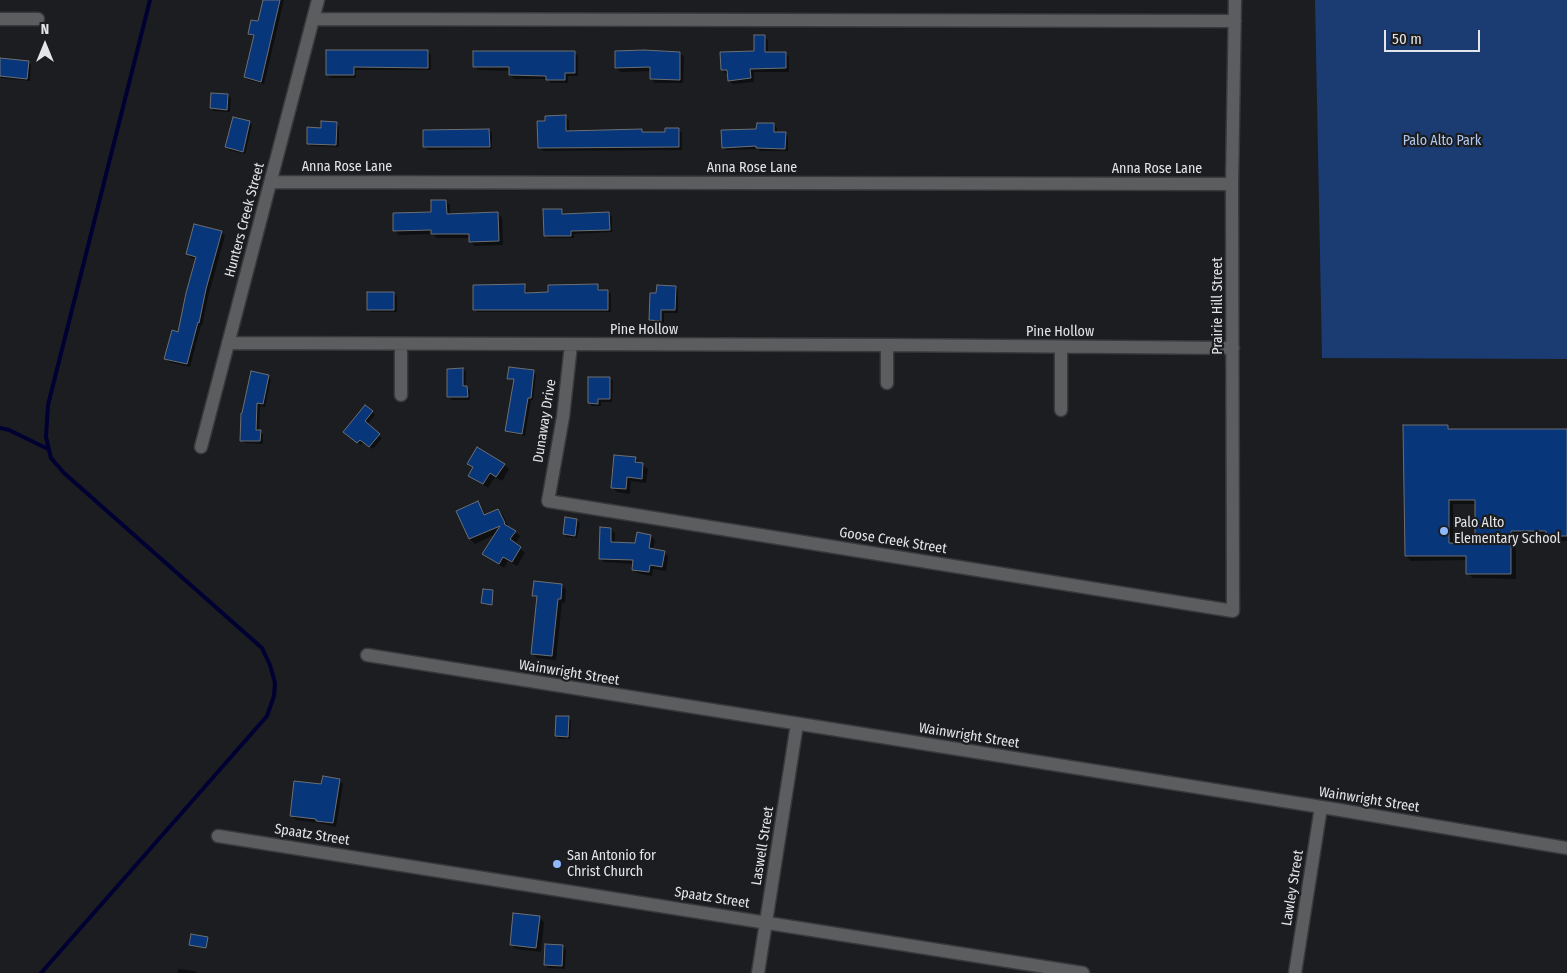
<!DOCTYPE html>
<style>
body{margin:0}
#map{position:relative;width:1567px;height:973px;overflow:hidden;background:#1b1d20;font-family:"Fira Sans Condensed",sans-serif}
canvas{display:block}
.north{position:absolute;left:20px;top:20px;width:50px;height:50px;-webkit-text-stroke:4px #1b1d20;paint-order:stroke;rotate:0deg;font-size:14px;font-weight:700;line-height:20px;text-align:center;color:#e4e5e7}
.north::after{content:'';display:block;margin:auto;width:18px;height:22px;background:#e4e5e7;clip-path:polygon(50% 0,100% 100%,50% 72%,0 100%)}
.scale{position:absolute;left:1384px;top:30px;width:96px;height:22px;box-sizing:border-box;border:2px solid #e4e5e7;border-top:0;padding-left:6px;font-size:15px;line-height:18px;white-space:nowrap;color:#e4e5e7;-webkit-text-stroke:4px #1b1d20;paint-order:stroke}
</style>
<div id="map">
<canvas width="1567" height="973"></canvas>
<div class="north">N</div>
<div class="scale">50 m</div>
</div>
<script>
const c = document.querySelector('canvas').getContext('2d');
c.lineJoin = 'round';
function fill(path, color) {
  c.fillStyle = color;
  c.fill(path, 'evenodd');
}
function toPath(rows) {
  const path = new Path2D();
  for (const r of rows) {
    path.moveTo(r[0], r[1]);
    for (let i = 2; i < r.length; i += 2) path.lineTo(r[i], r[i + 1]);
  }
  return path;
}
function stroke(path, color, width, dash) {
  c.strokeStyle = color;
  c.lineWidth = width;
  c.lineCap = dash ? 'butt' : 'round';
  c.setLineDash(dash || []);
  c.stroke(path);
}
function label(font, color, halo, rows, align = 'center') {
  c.font = font + ' "Fira Sans Condensed",sans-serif';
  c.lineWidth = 4.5;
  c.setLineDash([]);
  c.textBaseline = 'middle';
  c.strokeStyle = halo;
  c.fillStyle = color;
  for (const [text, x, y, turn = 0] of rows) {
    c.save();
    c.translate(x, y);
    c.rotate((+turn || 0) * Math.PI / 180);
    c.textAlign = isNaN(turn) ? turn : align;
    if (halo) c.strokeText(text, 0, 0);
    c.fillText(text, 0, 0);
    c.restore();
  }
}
const green = toPath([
 [1315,0,1567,0,1567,359,1322,358]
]);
const shadow = toPath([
 [264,0,284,0,264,84,248,80,245,77,255,37,250,34,259,23],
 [764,37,768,40,768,53,785,53,789,57,789,72,754,72,754,82,733,84,729,81,729,74,726,74,722,70,756,53],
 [328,51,428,52,431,55,431,70,356,70,356,78,330,78,327,75],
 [574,52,578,56,578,76,568,76,568,83,551,83,547,79,514,79,510,75,510,71,478,70,474,66],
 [680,53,684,57,683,83,655,83,651,78,652,71,621,72,616,68],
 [0,59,28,62,31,65,30,81,1,78],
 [228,95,231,98,230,112,214,111,211,108],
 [565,116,569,120,569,133,642,130,644,133,666,133,678,129,682,133,682,150,543,151,539,147,546,123],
 [249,122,252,125,245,154,229,150,226,147],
 [336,123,339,126,339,147,311,146,308,143],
 [774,125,777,128,777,133,785,133,788,136,788,151,760,151,759,149,726,150,723,147,758,130],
 [489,130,492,133,492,149,428,150,425,147],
 [446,201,450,205,450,215,498,214,502,218,503,245,475,246,470,241,470,238,437,238,433,234,399,235,395,230,432,213],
 [562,210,565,215,609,214,612,217,612,232,574,234,574,238,548,238,545,235],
 [221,232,225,236,209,293,202,326,201,325,190,367,169,362,166,358,179,333,197,259,191,258,187,254],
 [524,286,527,289,527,294,550,294,597,286,600,289,601,291,608,291,611,294,611,312,477,312,474,309],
 [675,287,678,290,678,313,664,313,664,323,653,323,650,320,658,294],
 [394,293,397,296,397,312,371,312,368,309],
 [463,369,466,372,466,387,470,390,470,400,452,400,449,397],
 [533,372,536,375,533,400,531,400,525,436,510,433,507,430,515,381,509,378],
 [268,376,271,379,265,407,260,406,259,431,263,434,263,444,245,443,242,440,242,414],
 [610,378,613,381,612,402,601,402,601,406,592,406,589,403],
 [366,406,375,415,367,425,382,438,373,449,364,442,361,445,347,434],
 [1447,426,1451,430,1567,430,1567,541,1553,541,1547,535,1516,535,1516,579,1473,578,1467,573,1467,560,1411,561,1406,556],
 [1453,504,1477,504,1477,545,1454,545],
 [635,459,648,469,646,483,631,481,630,494,617,492,612,487],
 [469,463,504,465,509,469,502,481,495,477,488,488,470,475,474,469],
 [477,503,482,508,486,516,498,510,503,515,509,528,520,536,515,544,525,553,517,566,508,561,504,568,484,554,496,534,475,544,470,539,458,512],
 [577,520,580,523,577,538,567,537,564,534],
 [611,529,615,533,615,544,636,545,651,536,655,540,653,550,664,552,668,556,666,571,653,569,652,576,637,573,633,569,634,564,604,562,600,558],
 [562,585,566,590,565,603,562,602,556,660,537,658,533,654,538,599,534,595],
 [493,591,493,605,483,604,482,603],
 [568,717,571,720,570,739,559,739,556,736],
 [339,780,343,784,336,827,319,823,296,820,292,816,322,785],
 [539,917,544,922,541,952,516,949,511,945],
 [563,946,566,949,565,969,548,968,545,965],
 [178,969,195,971,197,973,178,973]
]);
const stream = toPath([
 [0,428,9,430,48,449],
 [41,973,267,716,274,696,275,683,270,665,262,648,64,473,51,458,46,437,48,405,150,0]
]);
const building = toPath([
 [263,0,280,0,261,82,244,77,254,35,248,34,251,20,258,21,263,0],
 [754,35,765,35,765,52,786,52,786,68,750,69,751,78,728,81,727,70,721,70,720,52,754,51,754,35],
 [326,50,428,50,428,68,354,67,354,75,326,75,326,50],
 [644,50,680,52,680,80,650,79,650,67,615,68,615,51,644,50],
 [473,51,575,51,575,73,565,73,565,80,546,80,546,76,509,75,509,67,473,67,473,51],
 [0,58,29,61,27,79,0,76,0,58],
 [211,93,228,94,227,110,210,108,211,93],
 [566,115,566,131,642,129,642,132,665,132,665,128,679,128,679,147,538,148,537,121,545,121,545,116,566,115],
 [233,117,250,121,243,152,225,147,233,117],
 [321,121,337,122,336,145,307,144,307,127,321,128,321,121],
 [757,123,774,123,774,132,786,132,785,149,756,148,756,146,722,148,721,130,756,129,757,123],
 [489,129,490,147,423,147,423,130,489,129],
 [431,200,446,200,447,214,498,212,499,241,469,242,469,234,431,234,431,230,393,231,393,213,431,212,431,200],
 [543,209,562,209,562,214,609,212,610,230,571,231,571,236,544,236,543,209],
 [194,224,222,231,206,289,199,323,198,322,187,364,164,359,172,330,178,332,186,293,196,257,186,254,194,224],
 [525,284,525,293,548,292,548,285,598,284,598,290,608,290,608,310,473,310,473,285,525,284],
 [657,285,676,286,675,310,661,310,661,321,649,320,650,293,656,293,657,285],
 [367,292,394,292,394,310,367,310,367,292],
 [509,367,534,370,531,398,528,398,522,434,505,431,514,379,507,379,509,367],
 [463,368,463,386,467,386,468,397,447,397,447,369,463,368],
 [251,371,269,375,263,404,257,403,256,430,261,430,260,441,240,441,241,413,242,413,251,371],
 [588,377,610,377,610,399,598,399,598,404,588,403,588,377],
 [365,405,373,411,365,421,380,434,369,447,360,440,357,443,343,432,365,405],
 [1403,425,1448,425,1448,429,1567,429,1567,536,1546,536,1546,531,1511,531,1511,574,1466,574,1466,556,1405,556,1403,425],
 [1449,500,1475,500,1475,544,1449,543,1449,500],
 [477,447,505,464,496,477,490,473,483,484,468,476,473,467,467,464,477,447],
 [614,455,636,457,635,462,643,463,642,479,627,477,626,489,611,488,614,455],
 [478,501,484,515,498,509,505,523,504,524,516,531,510,539,521,547,512,562,503,557,499,564,482,554,500,526,469,539,456,511,478,501],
 [565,517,577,519,575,536,563,534,565,517],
 [600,527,611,528,611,542,635,543,637,532,651,535,649,548,665,551,662,567,650,565,649,572,632,570,633,560,599,559,600,527],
 [534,581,562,584,561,599,558,599,552,656,531,654,537,596,532,596,534,581],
 [483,589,493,590,492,605,481,603,483,589],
 [556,716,569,716,568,737,555,736,556,716],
 [323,776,340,779,333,823,316,821,316,819,290,816,294,781,321,784,323,776],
 [513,913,540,916,536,948,510,945,513,913],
 [191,934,208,937,206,948,189,945,191,934],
 [545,944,563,945,562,966,544,965,545,944]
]);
const minor = toPath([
 [0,19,38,19],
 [313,19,1235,21],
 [271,182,1232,184],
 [228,343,887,345,1233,348],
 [401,344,401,395],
 [571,345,563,417,548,501,1233,611,1232,184,1235,0],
 [887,345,887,383],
 [1061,410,1061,347],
 [201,447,318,0],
 [367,655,1334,809,1567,848],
 [218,836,1083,973],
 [758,973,797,724],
 [1295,973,1321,807]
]);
const markers = [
 [1444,531,5,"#8eb9fc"],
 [557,864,5,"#8eb9fc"]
];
const parkNames = [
 ["Palo Alto Park",1442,141]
];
const streetNames = [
 ["Anna Rose Lane",347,167],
 ["Anna Rose Lane",752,168],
 ["Anna Rose Lane",1157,169],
 ["Hunters Creek Street",245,220,-75],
 ["Prairie Hill Street",1218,306,-90],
 ["Pine Hollow",644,330],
 ["Pine Hollow",1060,332],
 ["Dunaway Drive",545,421,-81],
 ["Goose Creek Street",893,541,9],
 ["Wainwright Street",569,673,9],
 ["Wainwright Street",969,736,9],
 ["Wainwright Street",1369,800,9],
 ["Spaatz Street",312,835,9],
 ["Laswell Street",763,846,-81],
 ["Lawley Street",1293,888,-81],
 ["Spaatz Street",712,898,9]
];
const poiNames = [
 ["Palo Alto",1454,523],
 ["Elementary School",1454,539],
 ["San Antonio for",567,856],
 ["Christ Church",567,872]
];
fill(green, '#1a3c72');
fill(shadow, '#0007');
stroke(stream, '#000032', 4);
fill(building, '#07367b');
stroke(building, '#6d6f73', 1);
stroke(minor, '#37393c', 15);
stroke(minor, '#5c5d5f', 12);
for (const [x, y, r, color] of markers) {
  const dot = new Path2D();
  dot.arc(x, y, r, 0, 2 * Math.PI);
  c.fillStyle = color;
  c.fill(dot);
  stroke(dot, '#1b1d20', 2);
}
label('14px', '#afc9f1', '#1b1d20', parkNames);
label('14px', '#e4e5e7', '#1b1d20', streetNames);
label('14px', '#e4e5e7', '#1b1d20', poiNames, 'left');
</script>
